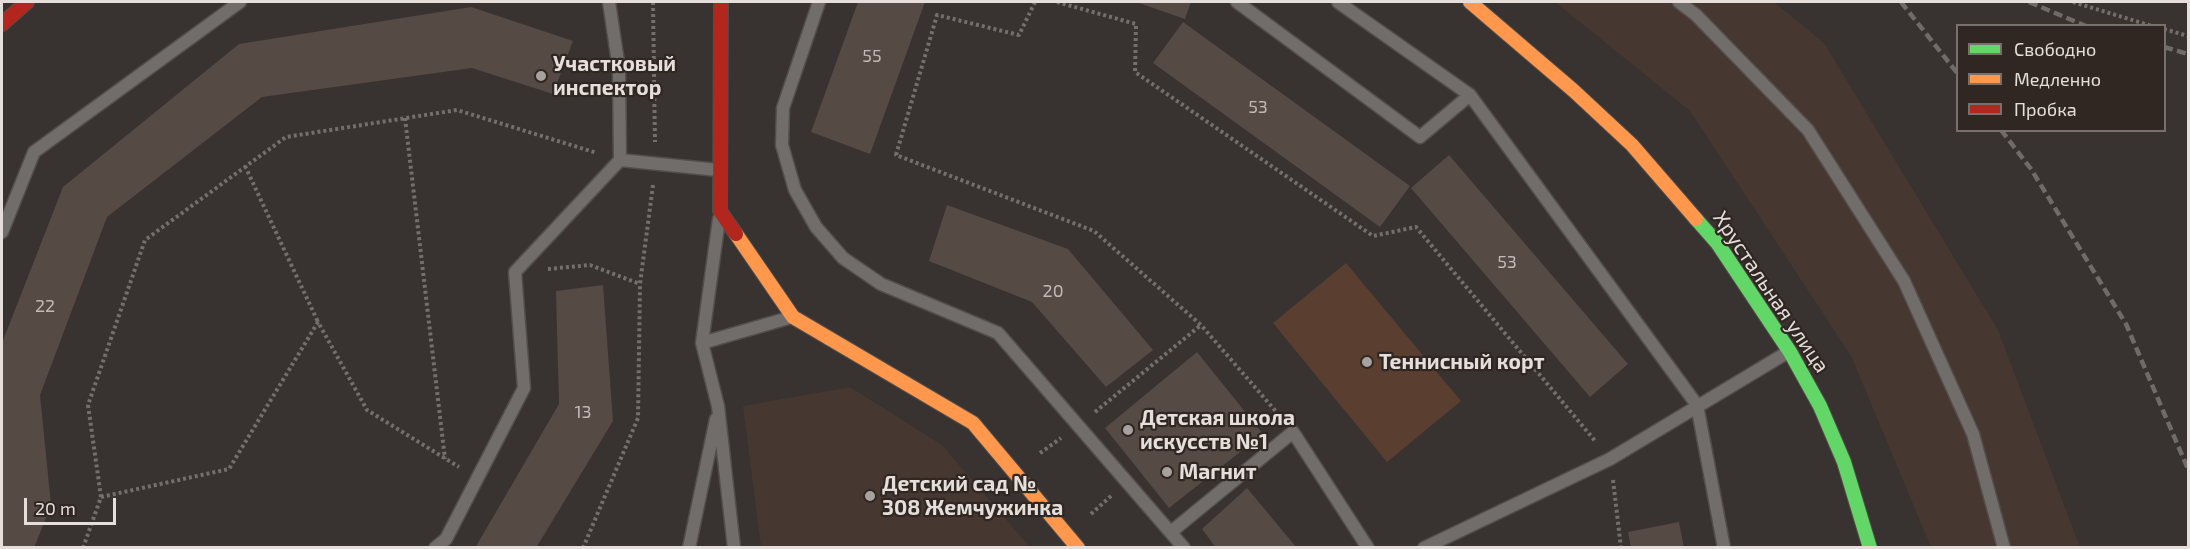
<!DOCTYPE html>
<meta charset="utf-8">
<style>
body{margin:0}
#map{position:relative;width:2190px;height:549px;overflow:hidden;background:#383230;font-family:"Exo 2",sans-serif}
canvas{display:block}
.frame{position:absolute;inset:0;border:3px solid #e5dedb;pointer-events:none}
.legend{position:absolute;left:1956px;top:24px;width:210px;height:108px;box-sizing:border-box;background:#302722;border:2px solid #78706c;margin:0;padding:8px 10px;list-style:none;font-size:18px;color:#e5dedb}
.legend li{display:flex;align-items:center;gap:12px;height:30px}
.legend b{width:30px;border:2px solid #78706c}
.scale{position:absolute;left:24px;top:498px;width:92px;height:27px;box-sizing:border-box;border:3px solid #e5dedb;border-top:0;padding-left:8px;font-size:18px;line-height:21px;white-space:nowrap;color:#e5dedb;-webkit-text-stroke:4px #302722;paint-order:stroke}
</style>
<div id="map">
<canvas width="2190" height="549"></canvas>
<div class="frame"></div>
<ul class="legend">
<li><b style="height:8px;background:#63d668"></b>Свободно</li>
<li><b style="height:8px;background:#ff974d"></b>Медленно</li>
<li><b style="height:8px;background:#b3261e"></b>Пробка</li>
</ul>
<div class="scale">20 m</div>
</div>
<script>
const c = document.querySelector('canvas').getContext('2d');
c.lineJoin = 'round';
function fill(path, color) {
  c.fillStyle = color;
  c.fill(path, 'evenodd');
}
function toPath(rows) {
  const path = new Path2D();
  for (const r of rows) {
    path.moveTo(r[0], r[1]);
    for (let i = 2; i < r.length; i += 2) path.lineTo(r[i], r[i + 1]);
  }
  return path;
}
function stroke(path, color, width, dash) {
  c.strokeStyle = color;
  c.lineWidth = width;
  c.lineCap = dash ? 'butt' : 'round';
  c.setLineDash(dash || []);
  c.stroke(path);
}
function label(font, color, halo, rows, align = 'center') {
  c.font = font + ' "Exo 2",sans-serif';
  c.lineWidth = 4.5;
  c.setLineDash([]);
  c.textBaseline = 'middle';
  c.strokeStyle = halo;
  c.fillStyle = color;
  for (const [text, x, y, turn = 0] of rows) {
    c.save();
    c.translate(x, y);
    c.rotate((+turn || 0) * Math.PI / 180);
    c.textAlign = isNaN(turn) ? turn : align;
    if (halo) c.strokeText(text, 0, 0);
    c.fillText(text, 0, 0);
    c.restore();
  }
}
const built = toPath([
 [1555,2,1774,2,1824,43,1998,330,2080,547,1931,547,1851,356,1690,111],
 [850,387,942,445,1030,547,761,547,743,406]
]);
const green = toPath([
 [1346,263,1461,401,1387,462,1273,323]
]);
const building = toPath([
 [858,2,925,2,870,154,811,132],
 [1136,2,1191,2,1185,19],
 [471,7,573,41,553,94,472,68,262,97,107,217,40,395,51,505,34,548,2,548,2,343,63,187,239,44],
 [1183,22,1410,186,1380,227,1153,63],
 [1449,155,1628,364,1590,397,1411,188],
 [947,205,1068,249,1153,350,1106,387,1032,302,929,261],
 [603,285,613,421,536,548,475,548,559,404,556,291],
 [1197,352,1263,434,1169,508,1105,428],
 [1247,488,1297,548,1216,548,1202,529],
 [1679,522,1684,548,1631,548,1628,532]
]);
const path = toPath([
 [653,2,655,142],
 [1035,2,1019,35,937,15,896,155,1094,231,1201,325,1279,415],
 [1057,2,1136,24,1135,72,1373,236,1416,227,1596,442],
 [2073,2,2152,26],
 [2164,29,2188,36],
 [405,118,445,459],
 [245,166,318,322],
 [548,269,590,265,640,284],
 [1095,412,1201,325],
 [1040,453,1061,438],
 [1613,480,1621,548],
 [101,497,229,469,318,322,367,410,459,467],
 [1091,514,1112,495],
 [83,548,101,497,88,405,145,240,286,137,457,110,597,153],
 [583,548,638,418,640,284,653,185]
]);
const lane = toPath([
 [609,2,619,69,620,160],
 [819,2,783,108,782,145,795,190,816,227,843,258,881,284,998,333,1184,548],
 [1237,2,1420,137,1470,95],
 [1338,2,1470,95,1697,405,1724,548],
 [1679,2,1696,15,1808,130,1904,281,1973,434,2004,548],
 [719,219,702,343,792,317],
 [2,232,34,152,240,2],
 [702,343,718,406,734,548],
 [1171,532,1293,432,1368,548],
 [435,548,446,539,524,388,515,272,620,160,718,170],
 [689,548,716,419],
 [1424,548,1610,459,1788,352]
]);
const fast = toPath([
 [1696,219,1718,244,1790,352,1820,406,1844,462,1870,548]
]);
const slow = toPath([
 [1470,2,1574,91,1632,145,1696,219],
 [736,234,793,317,973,423,1078,548]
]);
const jam = toPath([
 [721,2,720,211,736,234],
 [2,24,27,2]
]);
const rail = toPath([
 [1901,2,1958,74],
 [2029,2,2086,26],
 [2164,47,2188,54],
 [2001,130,2031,169,2126,324,2188,469]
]);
const markers = [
 [541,76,6,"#a8a29f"],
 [1367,362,6,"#a8a29f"],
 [1128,430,6,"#a8a29f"],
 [1167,472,6,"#a8a29f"],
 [870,496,6,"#a8a29f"]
];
const numberNames = [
 ["55",872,56],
 ["53",1258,107],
 ["53",1507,262],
 ["20",1053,291],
 ["22",45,306],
 ["13",583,412]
];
const poiNames = [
 ["Участковый",553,64],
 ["инспектор",553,88],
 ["Теннисный корт",1379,362],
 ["Детская школа",1140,418],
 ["искусств №1",1140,442],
 ["Магнит",1179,472],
 ["Детский сад №",882,484],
 ["308 Жемчужинка",882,508]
];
const streetNames = [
 ["Хрустальная улица",1771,292,56]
];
fill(built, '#463730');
fill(green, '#5a3f30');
fill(building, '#564a44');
stroke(lane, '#524e4b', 15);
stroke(fast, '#524e4b', 16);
stroke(slow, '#524e4b', 16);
stroke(jam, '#524e4b', 16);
stroke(path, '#746f6d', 4, [3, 3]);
stroke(lane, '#716d6b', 12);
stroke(fast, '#63d668', 14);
stroke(slow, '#ff974d', 14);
stroke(jam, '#b3261e', 14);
stroke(rail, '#6f6b69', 4.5, [9, 4.5]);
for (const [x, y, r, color] of markers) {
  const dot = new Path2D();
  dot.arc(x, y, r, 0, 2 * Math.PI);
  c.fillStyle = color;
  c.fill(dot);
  stroke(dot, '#302722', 2);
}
label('18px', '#c1b9b5', null, numberNames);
label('bold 21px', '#e5dedb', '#302722', poiNames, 'left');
label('21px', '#e5dedb', '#302722', streetNames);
</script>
